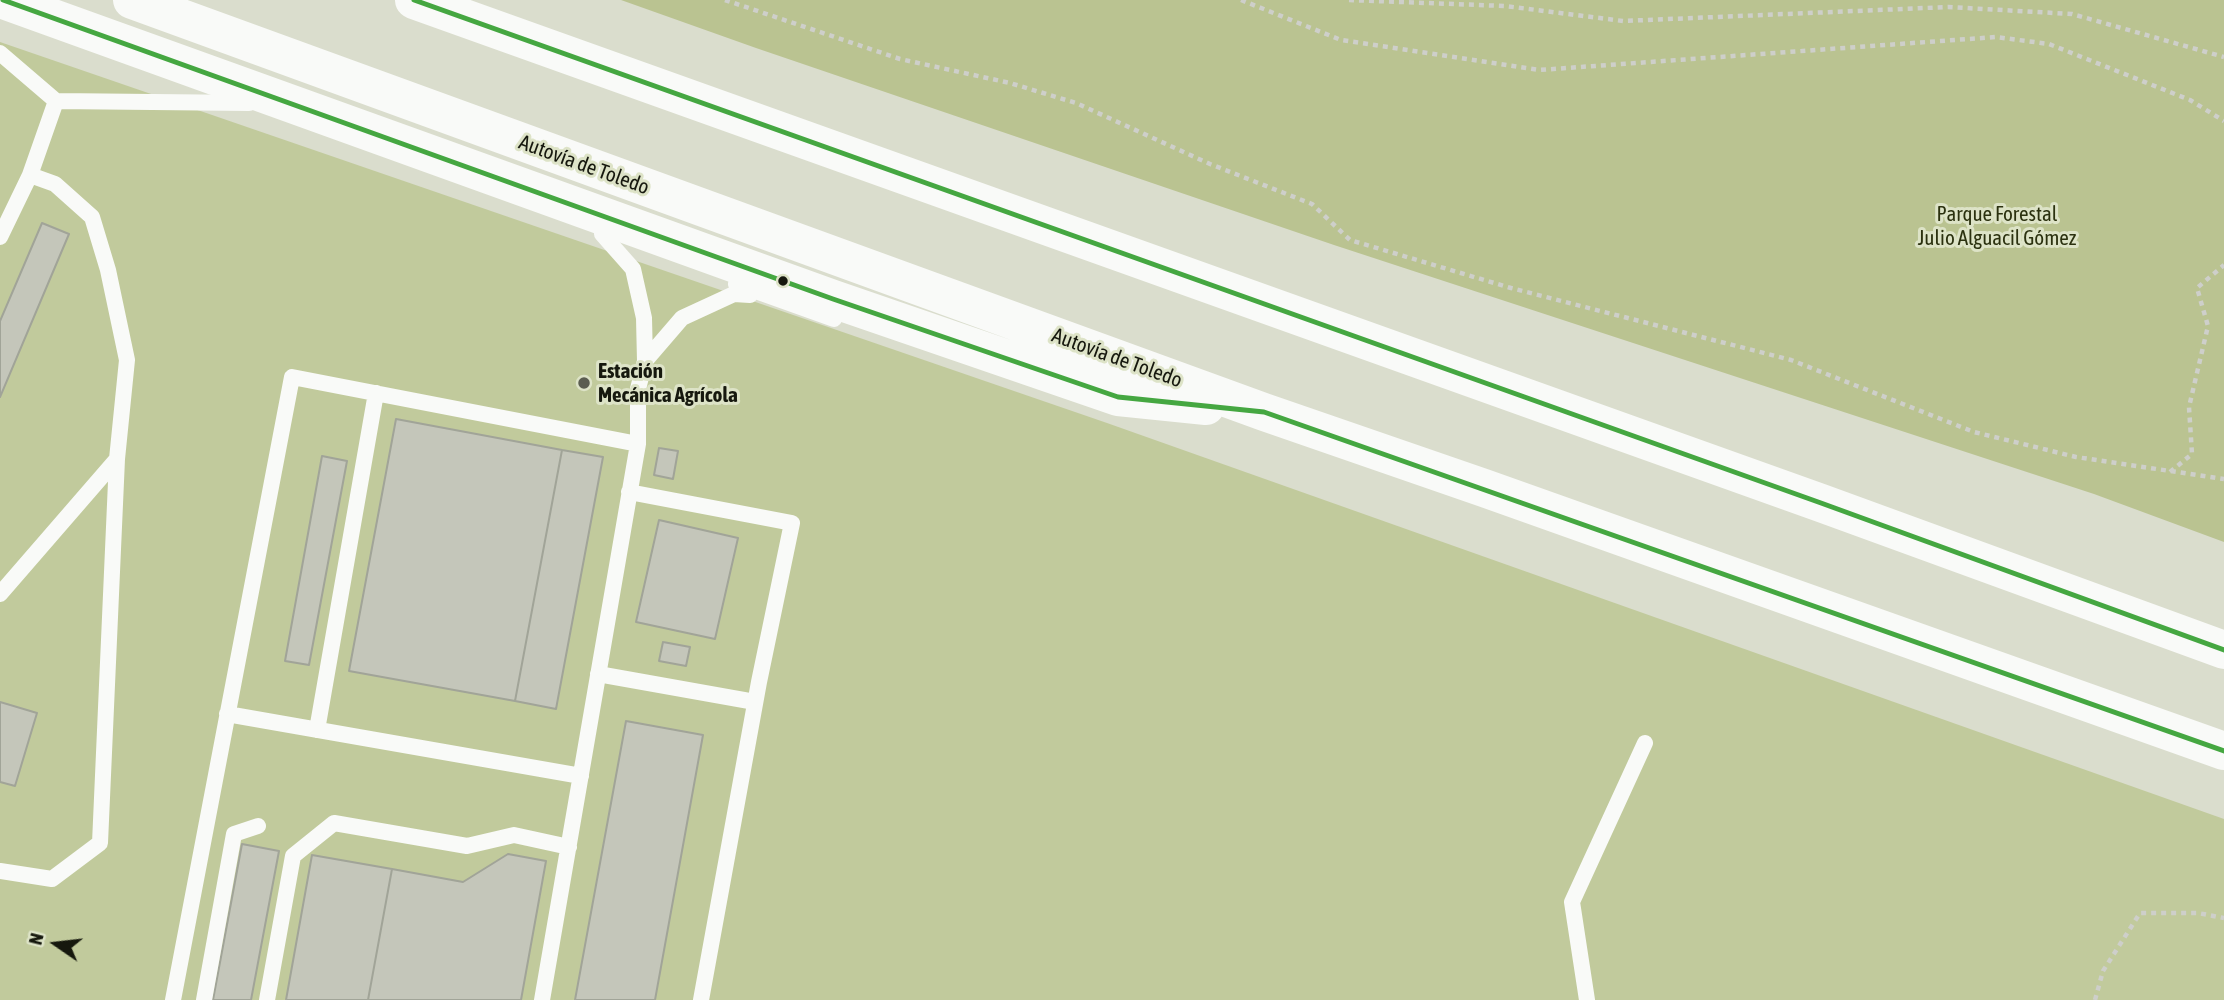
<!DOCTYPE html>
<meta charset="utf-8">
<style>
body{margin:0}
#map{position:relative;width:2224px;height:1000px;overflow:hidden;background:#daddcd;font-family:"Asap Condensed",sans-serif}
canvas{display:block}
.north{position:absolute;left:21px;top:909px;width:70px;height:70px;-webkit-text-stroke:5px #dde3c7;paint-order:stroke;rotate:284deg;font-size:19px;font-weight:700;line-height:28px;text-align:center;color:#16180e}
.north::after{content:'';display:block;margin:auto;width:24px;height:32px;background:#16180e;clip-path:polygon(50% 0,100% 100%,50% 72%,0 100%)}
</style>
<div id="map">
<canvas width="2224" height="1000"></canvas>
<div class="north">N</div>
</div>
<script>
const c = document.querySelector('canvas').getContext('2d');
c.lineJoin = 'round';
function fill(path, color) {
  c.fillStyle = color;
  c.fill(path, 'evenodd');
}
function toPath(rows) {
  const path = new Path2D();
  for (const r of rows) {
    path.moveTo(r[0], r[1]);
    for (let i = 2; i < r.length; i += 2) path.lineTo(r[i], r[i + 1]);
  }
  return path;
}
function stroke(path, color, width, dash) {
  c.strokeStyle = color;
  c.lineWidth = width;
  c.lineCap = dash ? 'butt' : 'round';
  c.setLineDash(dash || []);
  c.stroke(path);
}
function label(font, color, halo, rows, align = 'center') {
  c.font = font + ' "Asap Condensed",sans-serif';
  c.lineWidth = 6;
  c.setLineDash([]);
  c.textBaseline = 'middle';
  c.strokeStyle = halo;
  c.fillStyle = color;
  for (const [text, x, y, turn = 0] of rows) {
    c.save();
    c.translate(x, y);
    c.rotate((+turn || 0) * Math.PI / 180);
    c.textAlign = isNaN(turn) ? turn : align;
    if (halo) c.strokeText(text, 0, 0);
    c.fillText(text, 0, 0);
    c.restore();
  }
}
const green = toPath([
 [0,42,1107,423,2224,819,2224,1000,0,1000]
]);
const forest = toPath([
 [621,0,2224,0,2224,542,2094,494,1334,245,756,48]
]);
const building = toPath([
 [42,223,69,234,0,397,0,321,42,223],
 [396,419,562,450,515,701,349,671,396,419],
 [659,448,678,451,673,479,654,475,659,448],
 [562,450,603,457,556,709,515,701,562,450],
 [322,456,347,461,309,665,285,661,322,456],
 [659,520,738,538,715,639,636,622,659,520],
 [663,642,690,647,686,666,659,661,663,642],
 [0,702,37,713,15,786,0,782,0,702],
 [626,721,703,735,655,1000,575,1000,626,721],
 [242,844,279,851,251,1000,213,1000,242,844],
 [508,854,546,861,521,1000,368,1000,392,869,463,882,508,854],
 [312,855,392,869,368,1000,286,1000,312,855]
]);
const path = toPath([
 [725,0,900,59,1010,83,1076,103,1210,164,1312,204,1350,240,1511,288,1791,360,1974,432,2076,457,2224,479],
 [1241,0,1341,40,1539,70,1996,37,2049,44,2190,100,2224,121],
 [1349,0,1505,6,1623,21,1948,7,2072,14,2224,57],
 [2170,472,2192,454,2189,407,2208,326,2197,288,2224,265],
 [2095,1000,2103,971,2140,913,2198,913,2224,918]
]);
const service = toPath([
 [0,53,56,101,249,103],
 [30,175,56,101],
 [0,237,30,175,55,184,92,217,108,270,127,360,117,459,100,843,52,879,0,871],
 [736,284,834,319],
 [645,361,682,318,734,294,750,295],
 [629,492,792,523,759,682,701,1000],
 [0,594,117,459],
 [598,674,755,702],
 [227,714,581,776],
 [317,730,376,393],
 [173,1000,292,377,638,444],
 [204,1000,234,834,258,826],
 [267,1000,293,856,334,823,467,846,514,835,569,847],
 [542,1000,638,444,638,389,645,361,644,318,633,269,602,234],
 [1587,1000,1572,902,1645,743]
]);
const motorway = toPath([
 [3,0,833,299,1118,397,1206,406],
 [132,0,1264,412,1484,488,2224,751],
 [414,0,1821,503,2224,650]
]);
const bus1 = toPath([
 [3,0,833,299,1118,397,1264,412,2224,751],
 [414,0,1821,503,2224,650]
]);
const markers = [
 [783,281,6,"#16180e"],
 [584,383,7,"#5b5d51"]
];
const streetNames = [
 ["Autovía de Toledo",584,165,20],
 ["Autovía de Toledo",1117,358,20]
];
const parkNames = [
 ["Parque Forestal",1997,214],
 ["Julio Alguacil Gómez",1997,238]
];
const poiNames = [
 ["Estación",598,371],
 ["Mecánica Agrícola",598,395]
];
fill(green, '#c1ca9c');
fill(forest, '#bac391');
fill(building, '#c4c6ba');
stroke(building, '#a1a498', 2);
stroke(path, '#cecfca', 4.5, [5, 5]);
stroke(service, '#f9faf8', 16);
stroke(motorway, '#f9faf8', 38);
stroke(bus1, '#45a741', 5);
for (const [x, y, r, color] of markers) {
  const dot = new Path2D();
  dot.arc(x, y, r, 0, 2 * Math.PI);
  c.fillStyle = color;
  c.fill(dot);
  stroke(dot, '#dde3c7', 2.5);
}
label('21px', '#16180e', '#dde3c7', streetNames);
label('21px', '#2b310f', '#dde3c7', parkNames);
label('bold 21px', '#16180e', '#dde3c7', poiNames, 'left');
</script>
